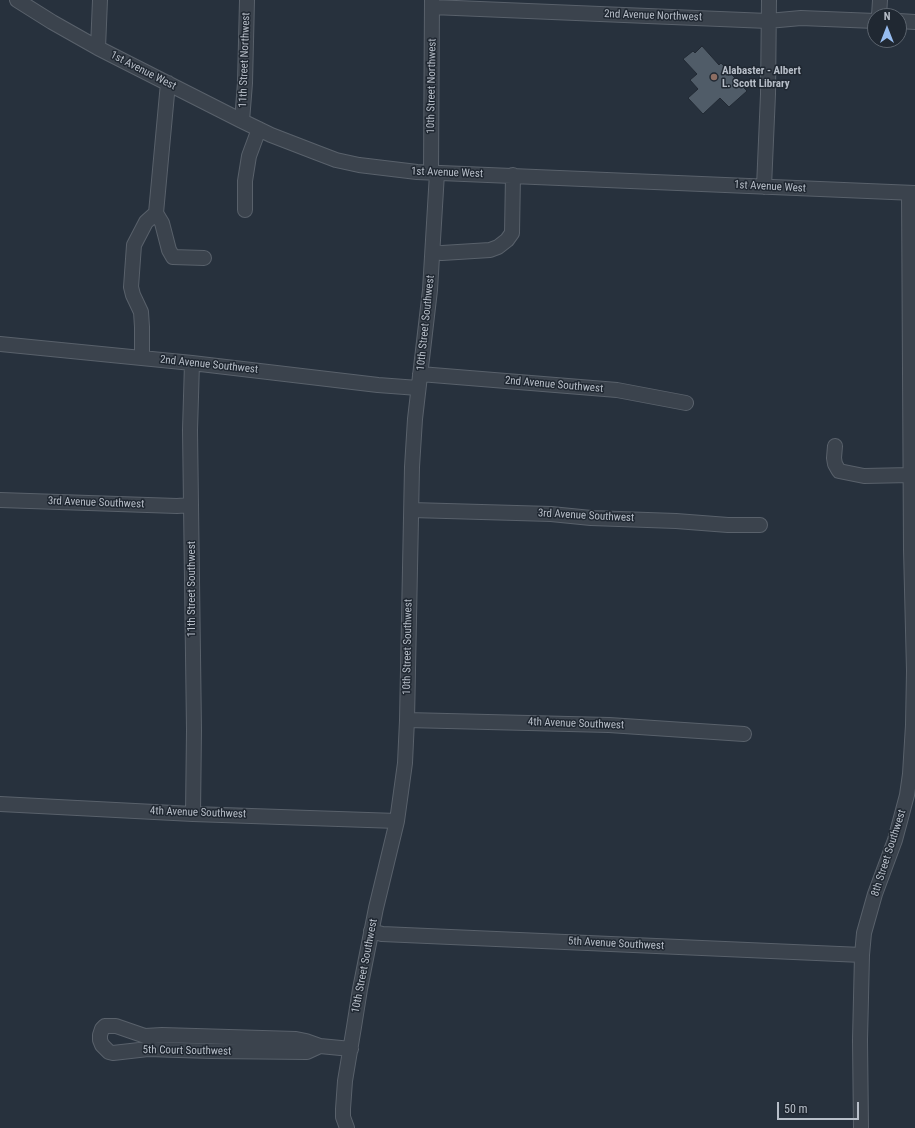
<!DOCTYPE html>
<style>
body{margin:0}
#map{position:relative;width:915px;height:1128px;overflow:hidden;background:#27313d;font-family:"Roboto Condensed",sans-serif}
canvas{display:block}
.north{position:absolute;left:867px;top:8px;width:40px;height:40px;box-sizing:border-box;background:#202832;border:1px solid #5c646e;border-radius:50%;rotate:0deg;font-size:11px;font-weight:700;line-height:16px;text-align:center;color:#b7bec8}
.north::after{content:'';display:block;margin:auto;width:14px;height:18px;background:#96bcef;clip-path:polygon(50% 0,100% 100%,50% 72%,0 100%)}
.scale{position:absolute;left:777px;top:1102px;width:82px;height:18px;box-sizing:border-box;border:2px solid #b7bec8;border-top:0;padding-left:5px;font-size:12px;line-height:14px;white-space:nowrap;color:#b7bec8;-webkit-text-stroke:3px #202832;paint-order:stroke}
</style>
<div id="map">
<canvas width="915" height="1128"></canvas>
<div class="north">N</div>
<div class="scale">50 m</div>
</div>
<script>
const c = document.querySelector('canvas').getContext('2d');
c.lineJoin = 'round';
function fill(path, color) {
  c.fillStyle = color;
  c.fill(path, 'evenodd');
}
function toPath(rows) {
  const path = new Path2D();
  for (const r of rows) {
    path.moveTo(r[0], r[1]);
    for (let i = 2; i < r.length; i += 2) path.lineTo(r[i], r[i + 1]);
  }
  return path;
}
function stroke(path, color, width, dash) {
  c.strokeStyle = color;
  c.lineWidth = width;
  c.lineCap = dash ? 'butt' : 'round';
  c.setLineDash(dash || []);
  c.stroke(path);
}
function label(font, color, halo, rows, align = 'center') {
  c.font = font + ' "Roboto Condensed",sans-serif';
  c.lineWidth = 3;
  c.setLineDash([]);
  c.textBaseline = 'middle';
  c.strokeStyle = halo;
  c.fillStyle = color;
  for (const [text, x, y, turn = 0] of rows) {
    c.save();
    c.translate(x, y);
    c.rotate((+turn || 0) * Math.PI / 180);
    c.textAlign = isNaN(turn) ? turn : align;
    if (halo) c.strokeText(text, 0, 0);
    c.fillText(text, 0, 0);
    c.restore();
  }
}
const building = toPath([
 [702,46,719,65,721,63,747,91,729,107,720,98,703,114,688,98,698,89,690,80,697,74,683,59,693,51,695,53,702,46]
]);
const minor = toPath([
 [17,0,52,22,98,48,242,121,271,135,315,152,336,160,359,165,417,172,915,193],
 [432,7,768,21,801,18,875,21],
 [879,16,880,0],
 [899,21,915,22],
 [98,48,100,0],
 [242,121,245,83,247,0],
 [431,173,432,0],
 [764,187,768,94,769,0],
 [245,210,245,181,249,156,259,129],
 [156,213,162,223,169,250,173,257,204,258],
 [433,252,442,253,490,250,498,247,507,240,512,233,513,175],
 [0,344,192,363,378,385,418,388],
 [142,358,142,327,141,312,133,295,131,287,134,245,146,222,156,213,168,83],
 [192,363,190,430,194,730,193,814],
 [420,374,617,390,686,403],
 [835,446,834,458,835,464,839,471,864,476,910,475],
 [0,500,177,506,191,505],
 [412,510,551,514,591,518,676,521,728,525,760,525],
 [407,720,609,725,744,734],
 [0,804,193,814,397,821],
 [371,931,382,934,862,955],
 [105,1026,116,1026,145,1036,162,1035,296,1039,306,1041,320,1046,307,1052,210,1051,148,1049,113,1053,109,1052,102,1045,100,1040,100,1035,102,1029,105,1026],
 [320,1046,351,1049],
 [347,1128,343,1117,343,1109,345,1081,354,1027,360,989,376,908,397,821,405,763,407,720,412,467,415,419,430,290,437,173],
 [861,1128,860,1040,862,955,864,933,875,894,895,840,907,795,910,774,913,725,914,671,911,549,909,193]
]);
const markers = [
 [714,77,4,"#8d6e63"]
];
const streetNames = [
 ["2nd Avenue Northwest",653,16,2],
 ["11th Street Northwest",245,60,-88],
 ["1st Avenue West",143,71,27],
 ["10th Street Northwest",432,86,-89],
 ["1st Avenue West",447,173,2],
 ["1st Avenue West",770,187,3],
 ["10th Street Southwest",426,323,-84],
 ["2nd Avenue Southwest",209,365,6],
 ["2nd Avenue Southwest",554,385,5],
 ["3rd Avenue Southwest",96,503,2],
 ["3rd Avenue Southwest",586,516,3],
 ["11th Street Southwest",192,589,-90],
 ["10th Street Southwest",408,647,-89],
 ["4th Avenue Southwest",576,724,2],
 ["4th Avenue Southwest",198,813,2],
 ["8th Street Southwest",889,853,-72],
 ["5th Avenue Southwest",616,944,3],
 ["10th Street Southwest",365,966,-79],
 ["5th Court Southwest",187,1051,1]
];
const poiNames = [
 ["Alabaster - Albert",722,71],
 ["L. Scott Library",722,84]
];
fill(building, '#505c68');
stroke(building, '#222a34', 1);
stroke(minor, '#59616b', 16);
stroke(minor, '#3b434d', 14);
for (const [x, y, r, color] of markers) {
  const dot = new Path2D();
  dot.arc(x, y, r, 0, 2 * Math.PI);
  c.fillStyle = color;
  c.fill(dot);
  stroke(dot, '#202832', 1.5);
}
label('11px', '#b7bec8', '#202832', streetNames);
label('bold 11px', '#b7bec8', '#202832', poiNames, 'left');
</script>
